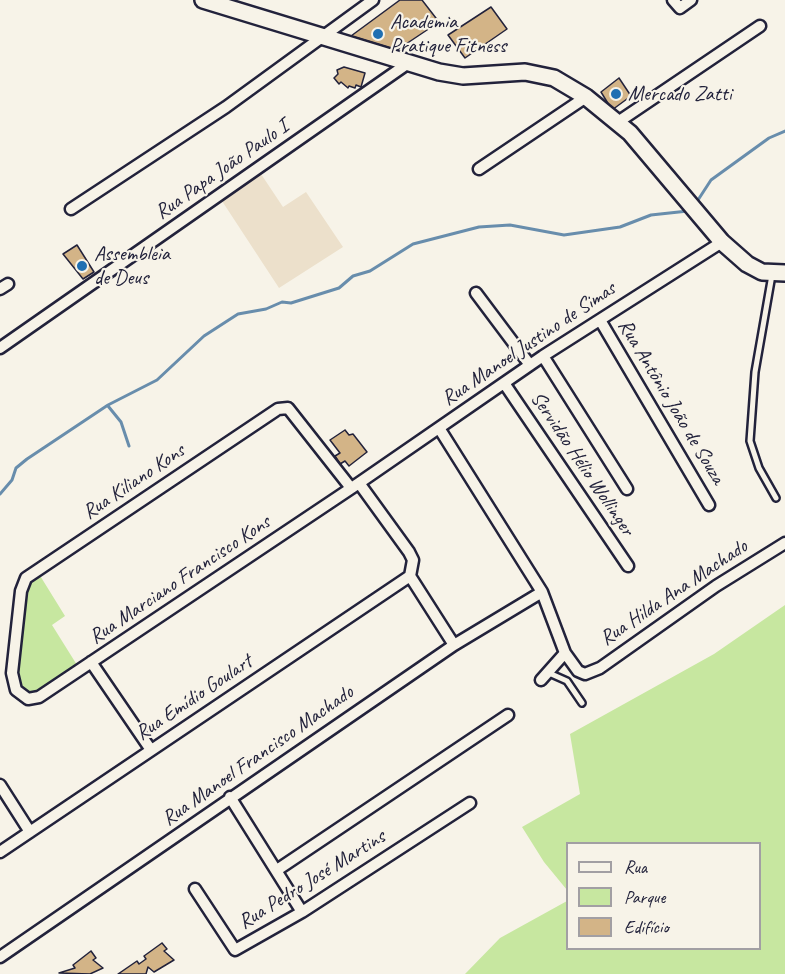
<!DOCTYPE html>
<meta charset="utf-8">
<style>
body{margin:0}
#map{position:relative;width:785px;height:974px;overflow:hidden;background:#f7f3e8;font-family:Caveat,sans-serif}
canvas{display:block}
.legend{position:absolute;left:566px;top:842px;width:195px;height:108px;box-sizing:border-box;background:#f7f3e8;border:2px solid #a29fa3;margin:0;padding:8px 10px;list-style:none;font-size:18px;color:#22223b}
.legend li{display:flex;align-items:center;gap:12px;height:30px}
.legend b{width:30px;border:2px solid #a29fa3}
</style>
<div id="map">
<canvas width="785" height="974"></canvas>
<ul class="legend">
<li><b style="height:8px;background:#f7f3e8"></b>Rua</li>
<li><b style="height:16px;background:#c7e7a0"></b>Parque</li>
<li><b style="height:16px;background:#d3b487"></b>Edifício</li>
</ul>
</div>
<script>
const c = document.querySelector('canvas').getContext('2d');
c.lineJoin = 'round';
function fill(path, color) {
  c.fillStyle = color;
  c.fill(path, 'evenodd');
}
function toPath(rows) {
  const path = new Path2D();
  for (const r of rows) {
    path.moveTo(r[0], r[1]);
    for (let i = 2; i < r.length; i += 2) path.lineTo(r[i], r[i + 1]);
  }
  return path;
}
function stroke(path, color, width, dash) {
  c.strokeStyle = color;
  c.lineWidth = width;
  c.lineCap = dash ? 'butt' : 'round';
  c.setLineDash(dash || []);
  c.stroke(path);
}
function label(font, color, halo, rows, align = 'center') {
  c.font = font + ' Caveat,sans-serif';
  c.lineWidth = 4.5;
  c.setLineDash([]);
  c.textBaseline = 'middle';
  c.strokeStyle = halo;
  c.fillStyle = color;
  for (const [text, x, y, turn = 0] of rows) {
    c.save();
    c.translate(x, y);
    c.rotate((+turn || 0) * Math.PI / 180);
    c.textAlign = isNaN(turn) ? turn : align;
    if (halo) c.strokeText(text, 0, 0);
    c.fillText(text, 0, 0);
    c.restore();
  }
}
const built = toPath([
 [261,174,283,207,306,192,343,247,279,288,222,201]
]);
const green = toPath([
 [39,574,65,616,52,625,77,665,31,695,20,690,16,673,25,589],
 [785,605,785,974,465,974,500,938,567,901,568,948,760,948,760,844,568,844,567,890,544,862,522,827,580,794,570,734,714,654]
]);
const stream = toPath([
 [698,200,711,180,769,138,785,131],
 [108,406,121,422,129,446],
 [0,494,12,480,16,468,27,459,108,405,157,380,204,336,238,314,266,309,282,302,291,303,339,288,353,276,370,271,413,244,479,227,510,225,564,235,620,227,651,215,688,211]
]);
const building = toPath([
 [400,0,422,0,439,22,397,50,351,36,400,0],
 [491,7,507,29,465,58,448,35,491,7],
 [344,67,365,73,361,87,356,85,355,88,349,86,348,88,341,82,339,84,334,78,338,74,337,70,344,67],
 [619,78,631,96,612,110,601,92,619,78],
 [77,245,94,272,83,279,63,254,77,245],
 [345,430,349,435,353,434,367,452,349,466,345,461,340,464,335,456,340,453,330,440,345,430],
 [162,943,167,949,164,951,174,960,154,972,148,967,146,974,118,974,137,961,139,964,146,959,144,956,162,943],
 [91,951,96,958,93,960,103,968,90,974,59,973,75,968,73,965,91,951]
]);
const service = toPath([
 [772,275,755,372,750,441,759,468,776,498],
 [549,673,567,681,582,703]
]);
const minor = toPath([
 [673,0,680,8,691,0],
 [618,122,760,26],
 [479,169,586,97],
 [71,209,226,107,373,0],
 [0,289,8,284],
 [476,293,530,365],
 [600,320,709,505],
 [0,348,407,64],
 [543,356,627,489],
 [504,383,628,566],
 [439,428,542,592,565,653,578,671,585,674,600,668,716,586,785,543],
 [359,483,409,552,413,560,410,576],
 [351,488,288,408,278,409,26,578,21,591,12,673,16,690,28,699,39,697,359,483,543,356,722,242],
 [410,576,454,645],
 [91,662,151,750],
 [541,680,565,653],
 [0,785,30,832],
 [230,797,302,912],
 [0,852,410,576],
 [277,870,508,715],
 [195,889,235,950,302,912,470,803],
 [0,957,454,645,542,592]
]);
const secondary = toPath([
 [203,0,439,72,463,76,525,72,554,78,586,97,630,133,722,242,747,264,762,272,785,273]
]);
const markers = [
 [378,34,6,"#1f6fb2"],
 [616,94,6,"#1f6fb2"],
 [82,266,6,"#1f6fb2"]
];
const poiNames = [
 ["Academia",390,22],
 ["Pratique Fitness",390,46],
 ["Mercado Zatti",628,94],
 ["Assembleia",94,254],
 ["de Deus",94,278]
];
const streetNames = [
 ["Rua Papa João Paulo I",222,170,-35],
 ["Rua Manoel Justino de Simas",529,344,-34],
 ["Rua Antônio João de Souza",671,402,59],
 ["Servidão Hélio Wollinger",582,464,56],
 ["Rua Kiliano Kons",134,482,-34],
 ["Rua Marciano Francisco Kons",180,580,-34],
 ["Rua Hilda Ana Machado",674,593,-34],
 ["Rua Emídio Goulart",194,698,-34],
 ["Rua Manoel Francisco Machado",258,756,-35],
 ["Rua Pedro José Martins",312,880,-32]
];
fill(built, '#ece0cb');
fill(green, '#c7e7a0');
stroke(stream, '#688dac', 3);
fill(building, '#d3b487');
stroke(building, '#22223b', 1.5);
stroke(service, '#22223b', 10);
stroke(minor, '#22223b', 15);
stroke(secondary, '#22223b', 20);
stroke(service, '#f7f3e8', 5);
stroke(minor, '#f7f3e8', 10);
stroke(secondary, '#f7f3e8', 15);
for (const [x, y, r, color] of markers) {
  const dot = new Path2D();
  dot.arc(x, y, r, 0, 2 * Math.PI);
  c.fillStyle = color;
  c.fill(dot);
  stroke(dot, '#f7f3e8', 2);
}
label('21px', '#22223b', '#f7f3e8', poiNames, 'left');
label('21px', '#22223b', '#f7f3e8', streetNames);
</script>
